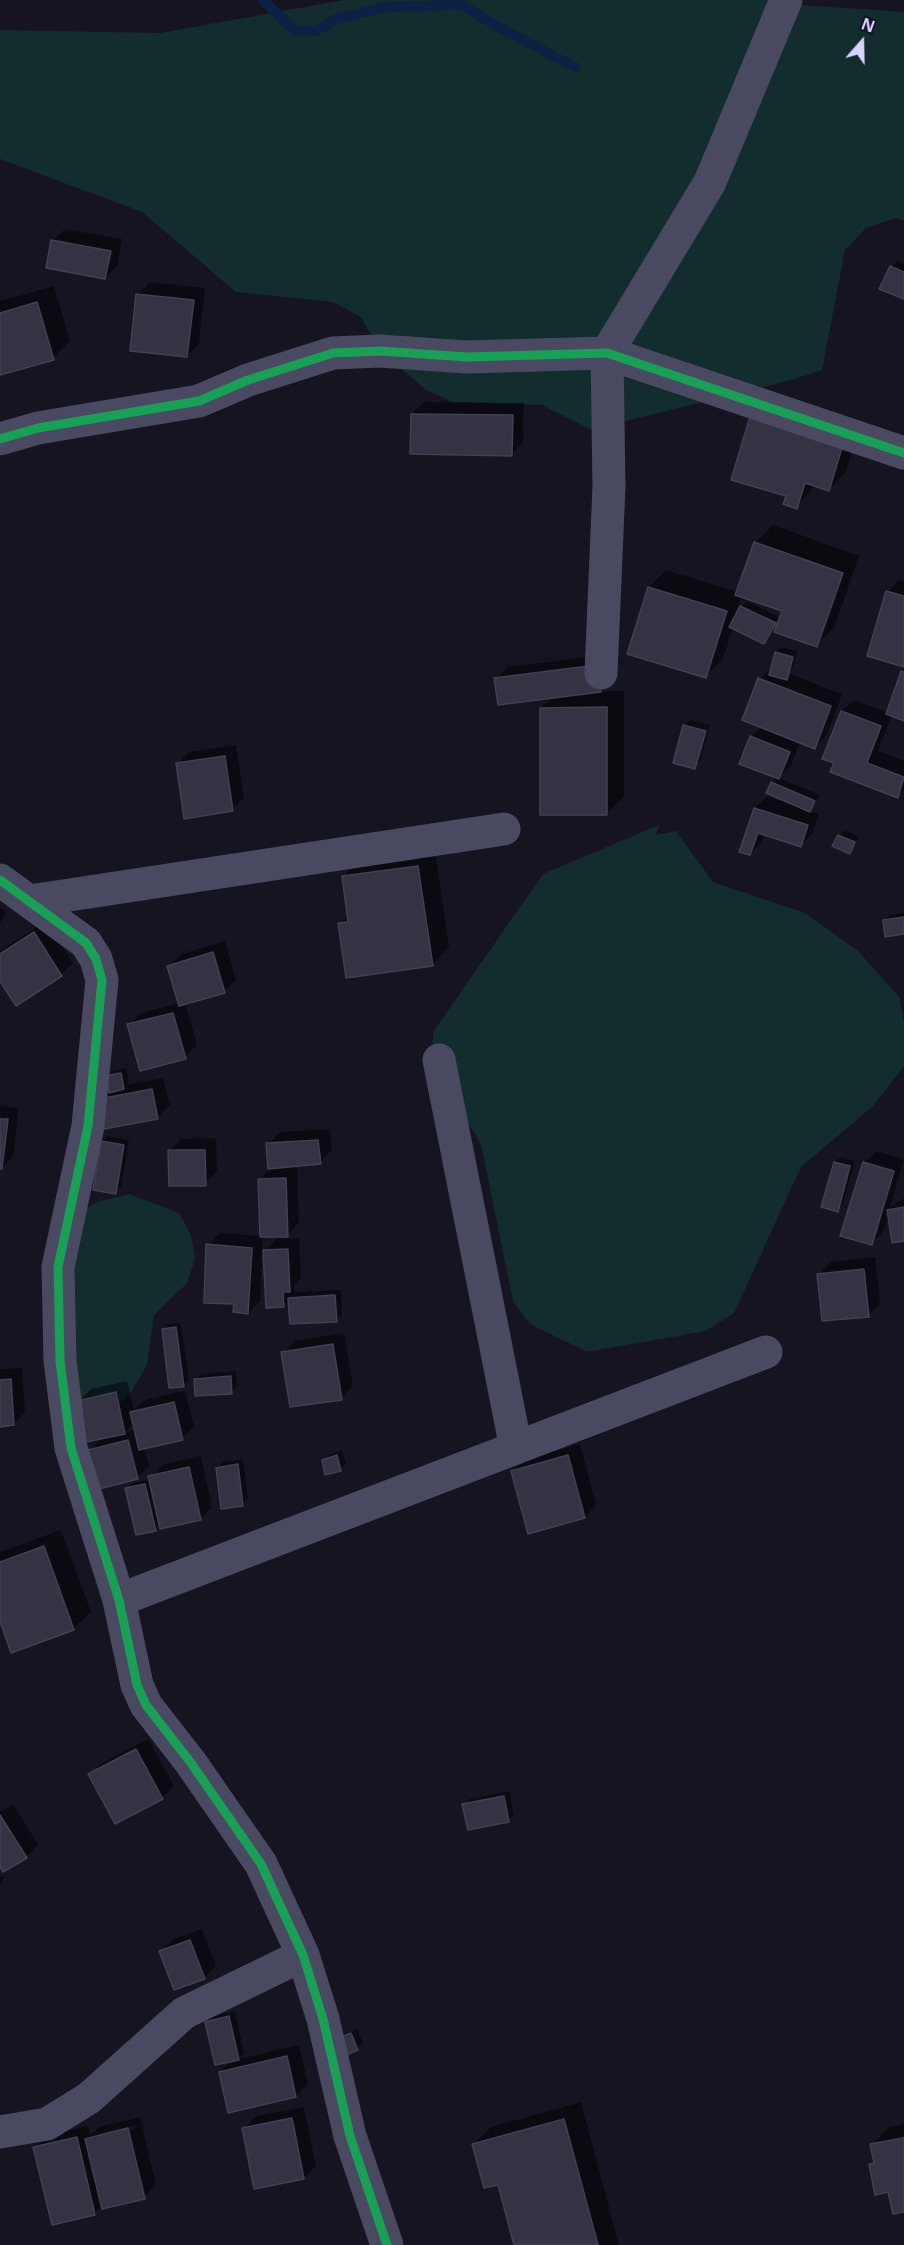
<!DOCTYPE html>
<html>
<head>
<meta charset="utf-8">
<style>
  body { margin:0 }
  #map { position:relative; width:904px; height:2245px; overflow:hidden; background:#161421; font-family:"Open Sans",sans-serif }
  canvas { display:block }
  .north { position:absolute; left:832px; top:12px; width:60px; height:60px; -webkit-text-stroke:4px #130f26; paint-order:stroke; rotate:20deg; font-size:16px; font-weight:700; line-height:24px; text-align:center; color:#d9d4ff }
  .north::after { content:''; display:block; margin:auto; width:21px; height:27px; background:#d9d4ff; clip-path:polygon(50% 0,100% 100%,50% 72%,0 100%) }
</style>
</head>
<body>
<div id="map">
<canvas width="904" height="2245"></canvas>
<div class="north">N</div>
</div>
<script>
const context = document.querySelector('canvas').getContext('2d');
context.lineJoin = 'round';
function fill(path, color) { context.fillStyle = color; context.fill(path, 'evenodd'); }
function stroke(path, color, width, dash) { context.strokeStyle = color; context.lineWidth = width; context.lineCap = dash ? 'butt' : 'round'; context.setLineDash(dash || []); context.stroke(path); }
const green = new Path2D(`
  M344,0H769L774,3L904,12V221L896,218L866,228L845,250L822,370L791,380L606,426L595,432L542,405L452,402L425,389L380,351L361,317L333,302L236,292L142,212L0,159V30L160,33Z
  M659,825L656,835L676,831L713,882L805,913L858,951L900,998L904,1023V1066L873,1106L801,1167L734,1313L706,1331L587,1352L530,1324L513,1301L481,1144L432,1064L433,1032L543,874Z
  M129,1194L179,1213L191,1235L195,1259L187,1283L154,1315L147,1365L129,1396L95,1422L68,1420L75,1217L97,1202Z`);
const shadow = new Path2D(`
  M65,229L122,239L117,266L105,278L53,240Z
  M897,261L904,264V297L891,267Z
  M150,282L205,288L199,344L187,356L138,294Z
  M54,286L70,341L53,358L0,374V301Z
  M424,402L524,403L523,442L511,454L412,414Z
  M860,424L846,472L829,489L815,485L797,507L785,503Z
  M773,525L859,556L834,628L816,645L778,621L764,642L733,627L723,659L706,676L649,587L666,570L738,592L756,542ZM742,596L784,610L781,618L747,601L738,609Z
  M899,580L904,582V665L887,592Z
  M782,647L798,651L790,674L842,694L827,735L815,747L800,741L791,766L779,778L820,795L810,811L819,814L812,834L800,846L764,834L762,842L750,853L741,851L755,808L767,796L788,803V801L772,783L778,777L751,737L762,727L759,679L772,667L776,652Z
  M609,654L612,679L600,691H624V797L607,814L541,708L553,697L496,679L508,667Z
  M904,671V720L892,715L878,751L904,761V790L898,796L824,758L842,711L854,700L888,713Z
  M690,720L710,725L700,761L694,767L674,762L685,725Z
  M236,745L244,798L232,810L177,764L189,752Z
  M845,830L859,837L849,852L839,836Z
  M435,849L449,947L432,965L340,924L349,915L343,877L360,859Z
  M0,908L7,912L0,923Z
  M904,913V932L885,921L890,915Z
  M46,921L73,963L61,975L0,978V951Z
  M225,941L236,980L224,992L185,1003L197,1045L186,1057L129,1025L141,1013L180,1003L169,966L181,954Z
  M126,1068L129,1082L126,1085L163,1078L170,1105L158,1117L105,1127L100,1100L110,1090L107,1077L113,1071Z
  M0,1106L19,1108L13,1156L2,1168Z
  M330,1129L332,1150L320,1162L297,1164L299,1223L287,1235H263L262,1253L276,1239L299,1238L301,1278L294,1285L295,1292L341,1290L342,1315L336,1320L290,1299L283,1306L264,1253H262L260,1301L248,1313L236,1302L208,1245L220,1233L261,1236L260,1179L270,1169L268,1144L280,1132Z
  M108,1136L129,1140L121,1187L115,1192L102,1142Z
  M216,1138L217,1172L205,1184L169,1151L181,1139Z
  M876,1151L904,1159L890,1208L904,1198V1239L889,1214L883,1232L872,1243L864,1163Z
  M841,1157L855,1161L843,1204L838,1210L835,1162Z
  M875,1257L880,1304L868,1316L819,1274L831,1262Z
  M181,1323L189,1380L183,1385L163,1330L169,1324Z
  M344,1333L353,1386L341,1398L283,1353L295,1341Z
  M22,1368L25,1412L14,1424L0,1425V1369Z
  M236,1371L237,1387L231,1392L196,1379L201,1374Z
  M127,1381L134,1410L144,1400L185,1391L194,1427L182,1439L144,1447L149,1466L137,1478L90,1450L103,1437L79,1401L91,1389ZM134,1423L136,1430L124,1433Z
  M580,1444L596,1505L585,1517L512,1472L524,1460Z
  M342,1450L346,1464L340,1469L323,1461L329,1455Z
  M201,1456L212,1507L200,1519L161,1524L155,1529L127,1489L133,1483L150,1479L162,1465Z
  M243,1459L248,1499L242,1504L217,1468L223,1462Z
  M61,1530L91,1612L73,1629L0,1616V1552Z
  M148,1739L174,1786L162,1798L90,1775L102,1763Z
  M509,1791L514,1815L509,1820L464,1805L470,1799Z
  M13,1804L38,1845L26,1857L0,1864V1812Z
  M0,1876L4,1877L0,1887Z
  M202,1929L216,1966L204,1978L161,1951L173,1939Z
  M235,2012L244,2053L239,2059L299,2045L308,2084L296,2096L220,2072L232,2060L207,2022L212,2016Z
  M357,2028L363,2043L357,2048L341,2038Z
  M581,2102L619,2245H516L499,2183L474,2144L491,2127Z
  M304,2107L316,2166L304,2178L244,2128L256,2116Z
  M140,2117L156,2185L144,2197L102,2206L95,2213L53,2223L34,2147L46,2135L88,2126L91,2135L99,2127ZM135,2125L136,2128L99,2137V2134Z
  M904,2124V2136L890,2139V2142L904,2139V2210L870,2165L875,2160L872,2145L889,2127Z`);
const stream = new Path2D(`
  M263,0L295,31H316L336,19L385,7L462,5L500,28L575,67`);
const building = new Path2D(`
  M51,240L111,251L105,279L46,268Z
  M890,266L904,272V299L879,289Z
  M136,294L194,300L187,357L130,351Z
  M37,302L54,360L0,375V313Z
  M751,413L844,441L829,491L805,483L797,509L783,504L786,496L731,480Z
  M411,414L513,415L512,456L410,454Z
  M754,542L843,573L817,647L774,632L782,611L735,595Z
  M648,587L727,611L706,678L627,654Z
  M886,591L904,596V667L867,656Z
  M740,606L776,623L764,644L729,627Z
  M775,652L793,657L787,680L769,675Z
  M597,665L601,692L498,705L494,678Z
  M901,671L904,672V721L886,714Z
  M758,678L831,706L815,749L742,720Z
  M607,707V815H540V708Z
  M841,711L881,726L867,763L904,777L898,798L830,772L834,763L822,759Z
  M683,725L706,731L695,769L673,763Z
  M750,736L790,752L779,779L739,764Z
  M225,756L233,811L184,819L176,763Z
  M771,782L815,801L810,812L766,793Z
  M754,808L808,825L801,847L758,833L750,855L739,852Z
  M838,835L855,842L850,854L832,846Z
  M418,866L433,966L346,978L338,923L348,922L342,876Z
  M904,917V934L885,937L883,920Z
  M34,932L62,976L16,1006L0,981V954Z
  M213,952L225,993L179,1006L167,966Z
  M173,1013L186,1059L140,1071L127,1024Z
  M121,1073L124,1089L109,1093L105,1076Z
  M152,1089L158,1119L104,1129L99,1099Z
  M0,1119H8L2,1169H0Z
  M318,1140L321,1164L268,1169L266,1143Z
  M101,1141L124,1145L116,1194L93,1190Z
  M168,1150H205L206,1186H169Z
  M834,1162L850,1166L838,1212L821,1207Z
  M863,1162L894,1171L872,1245L840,1236Z
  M286,1178L288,1237H260L258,1179Z
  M904,1207V1241L892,1243L887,1210Z
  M206,1244L252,1248L248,1314L233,1312L234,1304L204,1303Z
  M288,1249L290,1292H283L284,1307L266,1308L263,1250Z
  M864,1269L869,1317L822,1321L817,1274Z
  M335,1295L337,1322L290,1324L288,1298Z
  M176,1327L184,1387L169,1388L162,1329Z
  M333,1344L342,1400L290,1407L281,1352Z
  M231,1376L232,1394L195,1396L194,1379Z
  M11,1379L14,1425L0,1427V1380Z
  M116,1392L125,1434L86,1442L78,1401Z
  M174,1402L183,1440L139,1450L130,1412Z
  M128,1440L138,1479L99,1489L88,1450Z
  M337,1455L341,1471L325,1475L322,1460Z
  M568,1455L585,1518L528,1534L511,1471Z
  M238,1464L243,1506L221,1509L216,1468Z
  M189,1467L201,1520L160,1529L148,1476Z
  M145,1484L156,1531L136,1535L125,1488Z
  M44,1546L74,1630L11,1653L0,1621V1562Z
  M136,1749L163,1799L115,1824L88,1774Z
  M504,1796L509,1822L468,1830L462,1804Z
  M0,1815L27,1858L3,1872L0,1867Z
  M190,1940L205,1979L174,1990L159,1951Z
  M229,2016L239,2060L215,2065L205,2022Z
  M351,2033L358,2050L346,2055L339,2038Z
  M287,2056L296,2097L228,2113L219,2072Z
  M292,2118L304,2179L254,2189L242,2128Z
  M564,2119L598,2245H514L498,2185L484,2188L472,2144Z
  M128,2128L145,2199L102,2209L85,2139Z
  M77,2137L95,2215L52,2225L33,2147Z
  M904,2138V2212L893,2214L888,2192L875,2195L869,2164L874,2163L870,2144Z`);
const minor = new Path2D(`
  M0,439L38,428L199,401L248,380L333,353L380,351L467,357L607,353L904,453
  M601,673L609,486L607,353L710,182L786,0
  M0,880L86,943L96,959L102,980L88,1126L58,1267L60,1361L71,1448L119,1600L137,1685L146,1705L191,1763L261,1864L303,1955L323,2019L350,2136L387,2245
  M30,901L504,829
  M439,1060L516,1448
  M119,1600L766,1352
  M0,2132L47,2124L89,2098L184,2013L303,1955`);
const cycleway = new Path2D(`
  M0,439L38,428L199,401L248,380L333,353L380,351L467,357L607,353L904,453
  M0,880L86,943L96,959L102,980L88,1126L58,1267L60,1361L71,1448L119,1600L137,1685L146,1705L191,1763L261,1864L303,1955L323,2019L350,2136L387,2245`);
fill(green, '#132c2d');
fill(shadow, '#0007');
stroke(stream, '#0d2144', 10);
fill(building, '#343243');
stroke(building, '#433f54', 1.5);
stroke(minor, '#4a4962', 33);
stroke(cycleway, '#1a9f57', 9);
</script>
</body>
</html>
